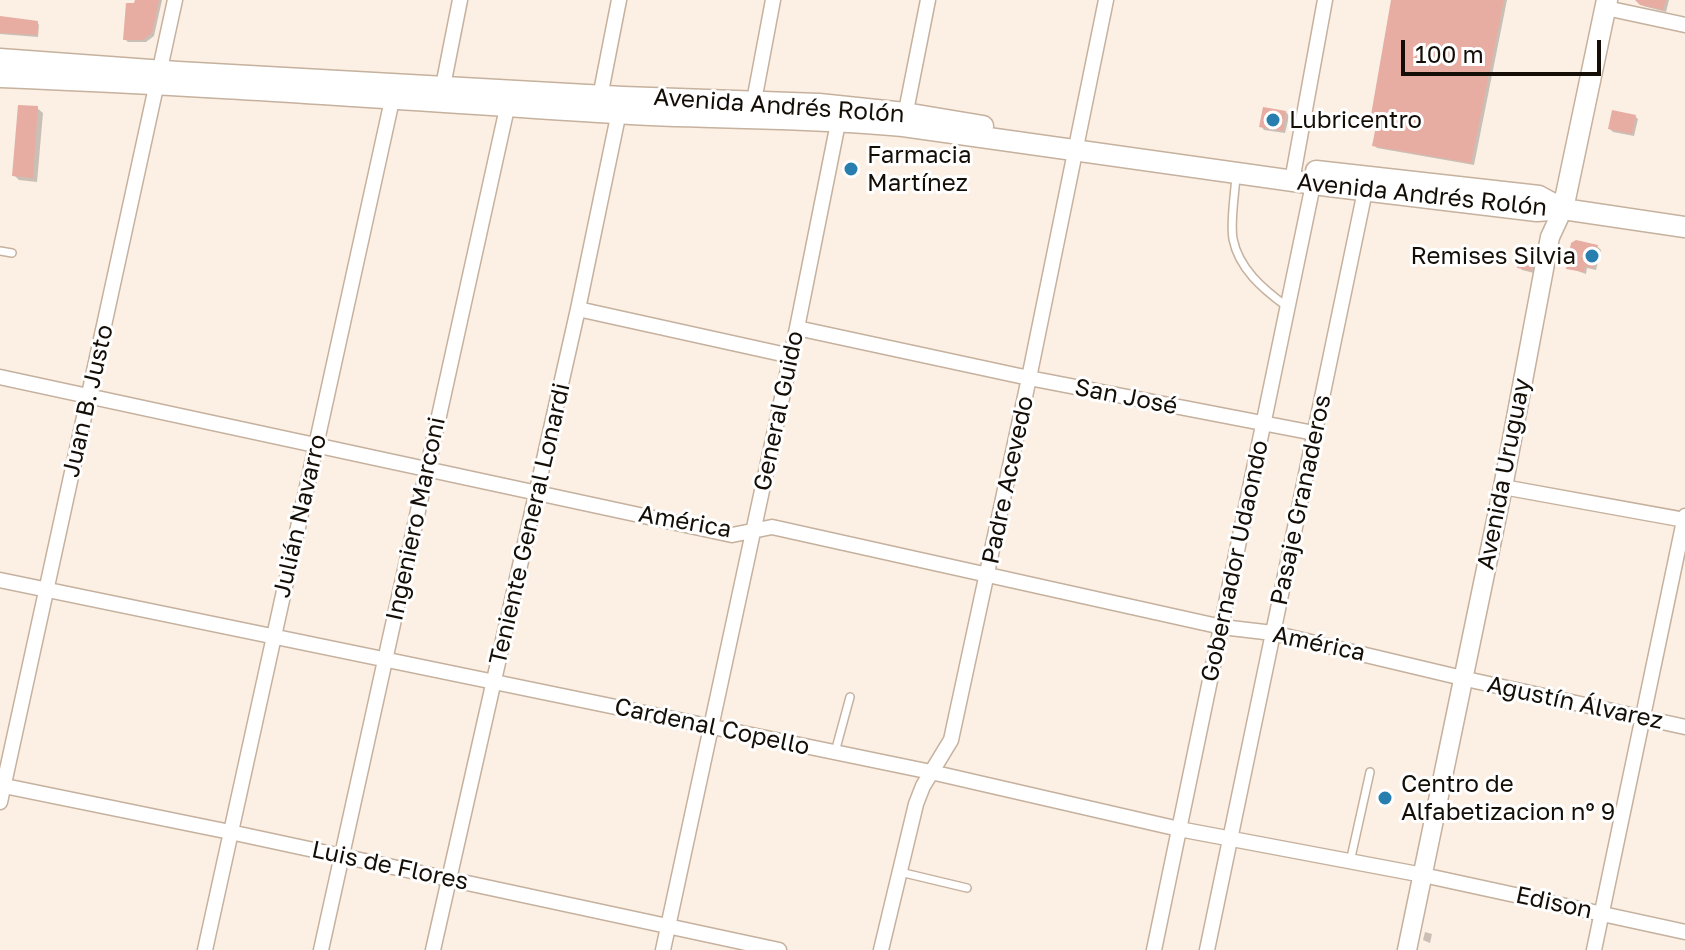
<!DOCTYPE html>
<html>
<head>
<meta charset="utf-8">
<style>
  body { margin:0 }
  #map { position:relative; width:1685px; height:950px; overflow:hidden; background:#fcefe3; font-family:"Golos Text",sans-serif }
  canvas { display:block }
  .scale { position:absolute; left:1401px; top:40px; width:200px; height:36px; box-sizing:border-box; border:4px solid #140e07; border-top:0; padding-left:10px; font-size:24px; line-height:28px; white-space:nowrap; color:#140e07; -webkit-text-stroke:6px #fff; paint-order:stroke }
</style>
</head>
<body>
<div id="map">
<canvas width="1685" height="950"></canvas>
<div class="scale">100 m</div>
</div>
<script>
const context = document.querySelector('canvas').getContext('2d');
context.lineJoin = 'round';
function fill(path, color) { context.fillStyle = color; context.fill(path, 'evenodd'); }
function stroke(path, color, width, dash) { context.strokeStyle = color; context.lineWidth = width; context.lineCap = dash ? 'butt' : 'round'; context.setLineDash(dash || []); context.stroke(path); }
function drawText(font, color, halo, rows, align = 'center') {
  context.font = font + ' "Golos Text",sans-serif'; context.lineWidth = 6; context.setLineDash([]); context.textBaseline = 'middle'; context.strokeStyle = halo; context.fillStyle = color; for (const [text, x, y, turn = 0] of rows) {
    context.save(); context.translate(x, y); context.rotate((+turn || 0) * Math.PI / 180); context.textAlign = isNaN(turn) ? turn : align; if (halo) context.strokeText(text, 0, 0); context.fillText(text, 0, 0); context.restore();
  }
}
const shadow = new Path2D(`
  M137,0H162L154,36L146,42H128L125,39Z
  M1393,0H1507L1474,165L1377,148L1374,145L1379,118L1373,115Z
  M1641,0H1669L1666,12L1643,6Z
  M0,18L37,22L39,25L38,37L0,34Z
  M37,108L43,113L37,182L19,180L14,175Z
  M1286,112L1289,116L1285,133L1264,130L1261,126Z
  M1635,116L1638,119L1634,136L1613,132L1610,129Z
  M1598,247L1601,250L1596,270L1587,268L1586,274L1569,268Z
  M1534,252L1537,255L1534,273L1522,270L1519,267Z
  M1425,932L1432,934L1430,943L1423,940Z`);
const building = new Path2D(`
  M135,0H159L152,33L143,40H123L126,3H134Z
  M1391,0H1504L1471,163L1372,146L1378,116L1371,115Z
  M1635,0H1666L1663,10L1640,5Z
  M0,16L38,21L37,35L0,33Z
  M18,105L38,106L33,178L12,176Z
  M1263,107L1286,111L1283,131L1259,127Z
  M1612,110L1636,115L1632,134L1608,129Z
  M1576,240L1598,245L1593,268L1585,266L1584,272L1566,269L1571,243Z
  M1520,247L1535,250L1531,271L1517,268Z`);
const service = new Path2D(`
  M1236,176C1235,193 1230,222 1233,239C1239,269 1263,289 1286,306
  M0,251L12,253
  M835,752L850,697
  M1350,862L1370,772
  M900,872L967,888`);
const minor = new Path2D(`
  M1606,8L1685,25
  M443,86L460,0
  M754,101L773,0
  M599,102L619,0
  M904,121L928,0
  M1292,181L1325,0
  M578,309L791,356
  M797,328L1029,378L1314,433
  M0,377L732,535L772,527L1222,627L1273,633L1475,681L1685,727
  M1503,487L1685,520
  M0,580L931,772L1179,829L1423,875L1685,932
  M0,785L230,832L779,950
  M0,802L175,0
  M205,950L394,91
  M321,950L509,99
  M433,950L578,309L620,107
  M663,950L797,328L840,113
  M881,950L916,804L923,786L951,740L1029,378L1106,0
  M1154,950L1315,175
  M1207,950L1365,191
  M1594,950L1685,516`);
const tertiary = new Path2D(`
  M1407,950L1503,487L1550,237L1563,209`);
const secondary = new Path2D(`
  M0,59L178,72L623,97L819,104L905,113L983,126
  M0,77C210,85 420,101 631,114C722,119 812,117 903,126L1329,186L1537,211L1563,209L1685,227
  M1316,171L1539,196L1563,209
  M1563,209L1607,0`);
const markers = [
  [1273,120,8,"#287eae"],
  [851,169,8,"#287eae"],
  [1592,256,8,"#287eae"],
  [1385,798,8,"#287eae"]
];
const streetNames = [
  ["Avenida Andrés Rolón",779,106,4],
  ["Avenida Andrés Rolón",1422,195,6],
  ["San José",1126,397,11],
  ["Juan B. Justo",88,401,-77],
  ["General Guido",779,411,-78],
  ["Avenida Uruguay",1504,474,-79],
  ["Padre Acevedo",1008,480,-78],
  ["Pasaje Granaderos",1301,500,-78],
  ["Julián Navarro",300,516,-77],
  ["Ingeniero Marconi",416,519,-78],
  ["América",685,522,10],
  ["Teniente General Lonardi",530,524,-77],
  ["Gobernador Udaondo",1235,561,-78],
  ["América",1319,644,12],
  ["Agustín Álvarez",1575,703,12],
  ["Cardenal Copello",712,727,12],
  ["Luis de Flores",390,866,12],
  ["Edison",1554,903,12]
];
const poiNames = [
  ["Lubricentro",1289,120],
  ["Farmacia",867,155],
  ["Martínez",867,183],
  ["Remises Silvia",1576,256,"right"],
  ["Centro de",1401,784],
  ["Alfabetizacion nº 9",1401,812]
];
fill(shadow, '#0003');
fill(building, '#e7aca2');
stroke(service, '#c5b19e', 10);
stroke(minor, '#c5b19e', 17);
stroke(tertiary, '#c5b19e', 21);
stroke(secondary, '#c5b19e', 23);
stroke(service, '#fff', 7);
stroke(minor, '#fff', 14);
stroke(tertiary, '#fff', 18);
stroke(secondary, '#fff', 20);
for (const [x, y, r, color] of markers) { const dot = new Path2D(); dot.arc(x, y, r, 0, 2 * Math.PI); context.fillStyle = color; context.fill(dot); stroke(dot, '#fff', 3); }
drawText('24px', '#140e07', '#fff', streetNames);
drawText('24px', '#140e07', '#fff', poiNames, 'left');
</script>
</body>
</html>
